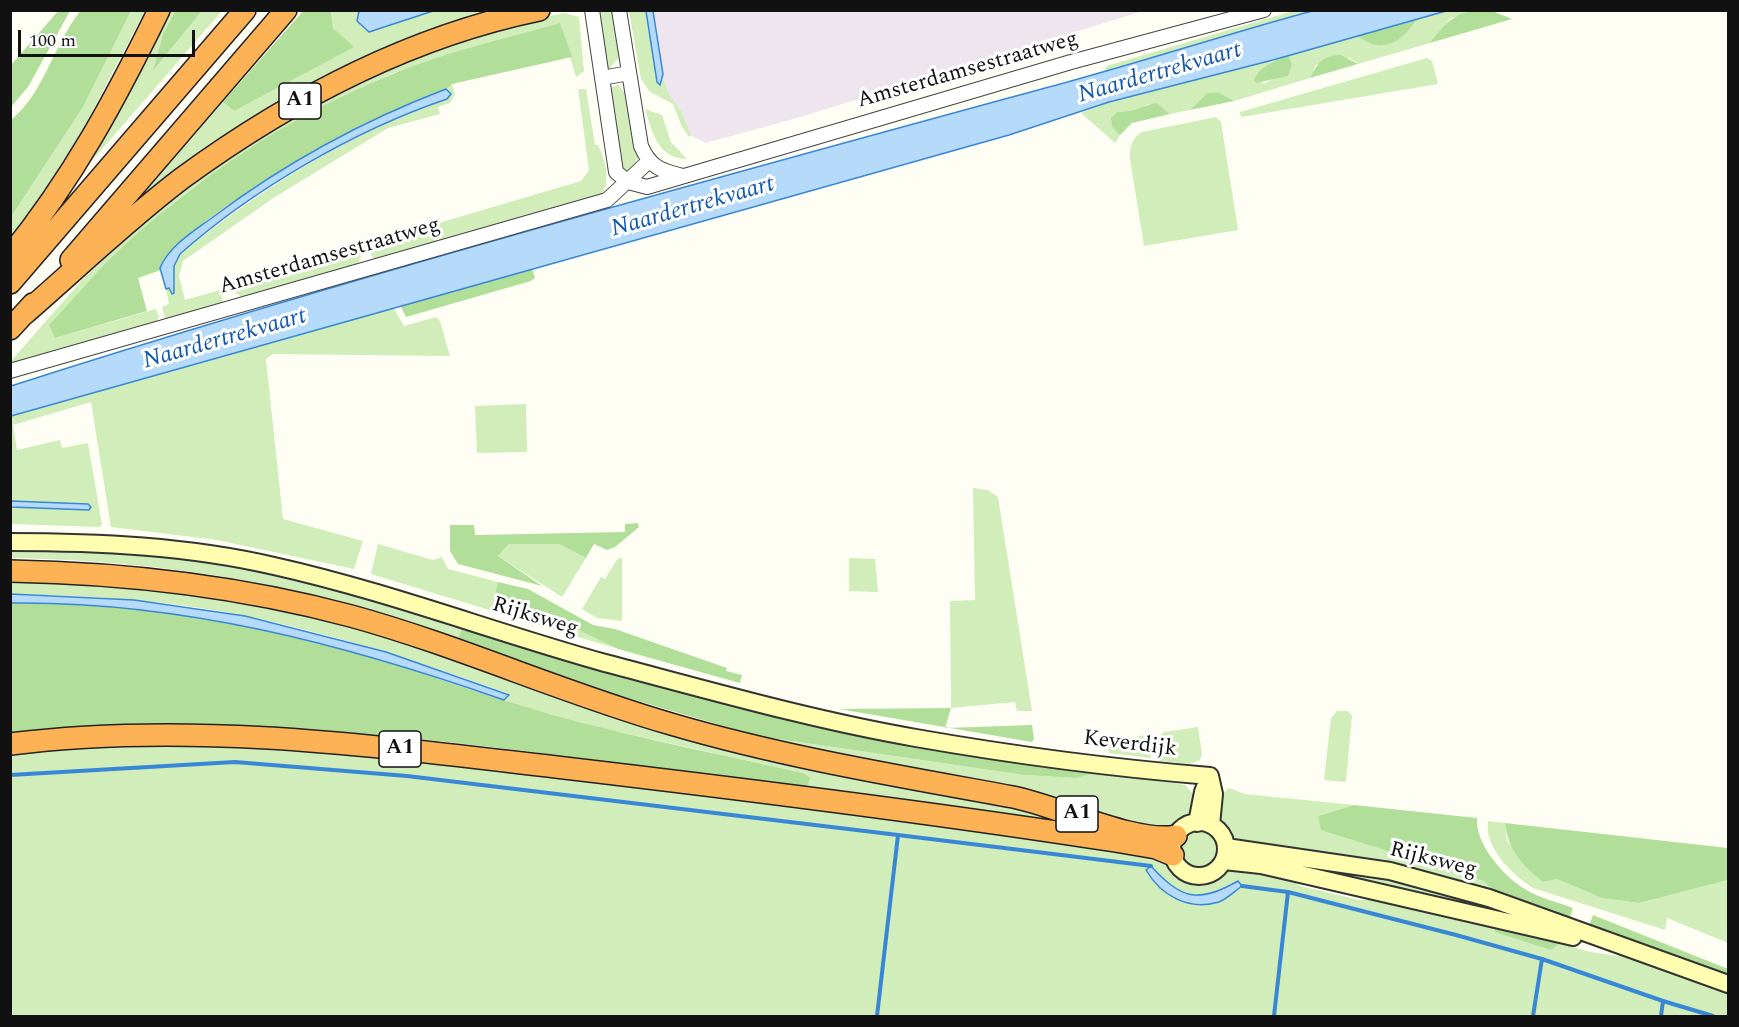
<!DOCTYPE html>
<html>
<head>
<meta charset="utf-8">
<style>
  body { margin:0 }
  #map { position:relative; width:1739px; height:1027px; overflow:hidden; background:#fffef5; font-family:Spectral,serif }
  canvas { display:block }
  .frame { position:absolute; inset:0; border:12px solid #111; pointer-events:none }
  .scale { position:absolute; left:18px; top:30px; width:177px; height:27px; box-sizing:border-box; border:3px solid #111; border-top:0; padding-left:8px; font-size:18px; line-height:21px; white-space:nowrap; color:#111; -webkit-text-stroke:4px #fff; paint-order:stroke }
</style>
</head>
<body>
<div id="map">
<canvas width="1739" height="1027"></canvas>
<div class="frame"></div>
<div class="scale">100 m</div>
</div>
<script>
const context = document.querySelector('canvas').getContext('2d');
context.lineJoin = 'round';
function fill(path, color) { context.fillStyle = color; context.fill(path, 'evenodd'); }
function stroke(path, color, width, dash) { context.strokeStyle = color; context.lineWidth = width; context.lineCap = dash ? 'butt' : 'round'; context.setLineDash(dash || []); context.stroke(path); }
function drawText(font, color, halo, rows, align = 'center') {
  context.font = font + ' Spectral,serif'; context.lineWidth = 6; context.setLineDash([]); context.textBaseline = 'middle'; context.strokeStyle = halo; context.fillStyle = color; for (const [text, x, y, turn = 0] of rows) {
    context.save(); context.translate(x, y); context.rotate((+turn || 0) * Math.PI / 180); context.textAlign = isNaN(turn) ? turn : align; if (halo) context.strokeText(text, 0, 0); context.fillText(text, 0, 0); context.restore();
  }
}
const industrial = new Path2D(`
  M650,11H1143L797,118L706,143L691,136L678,109L662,87Z`);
const green = new Path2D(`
  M131,11H145L64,165L11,242V217L83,107Z
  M162,11H176L163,34L154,70L202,11H222L76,179Z
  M331,11H359L357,17L421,14L433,11H525L427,37L132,207L223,102L234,111L353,47L333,28Z
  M596,11H615L622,54L610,68L605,69Z
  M629,11H646L657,82L660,85L663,79L669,95L681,111L691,135L689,137L682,127L673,104L650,92L641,79Z
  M1293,11H1312L1105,71L1106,66Z
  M1446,11H1479L1451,18L1430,43L1358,64L1350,58L1316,65L1310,78L1234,101L1218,92L1207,93L1190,110L1170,114L1162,107L1148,104L1136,112H1117L1111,119L1112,127L1120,135L1115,143L1081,113L1109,102L1273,60L1256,75L1264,84L1276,77L1288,76L1292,65L1289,56L1358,36C1381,54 1403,42 1417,19Z
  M564,13L579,17L584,71L576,77L560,24L393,73L347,94L297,120L199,183L171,205L116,253L56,318L55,338L156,309L159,317L156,324L11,367V361L82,280L140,225L186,186L285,119L405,59L517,23Z
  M1427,58L1432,61L1438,84L1241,117L1240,112Z
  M452,84L455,94L450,103L438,107L440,114L388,128L275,197L183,261L179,276L185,300L220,290L224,305L169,321L165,318L162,307L169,304L166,289L175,286L174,266L180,254C260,190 349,133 447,99V89Z
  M618,85L629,97L638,159L627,176L622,170L609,97L612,87Z
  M578,89H586L595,145H598C605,159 611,180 602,194L377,261L372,257L369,245L381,240L581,181L589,170Z
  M645,109L662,115L671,142L687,159C658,159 652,132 645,109Z
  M1216,117L1221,122L1238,230L1144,246L1130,159C1130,146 1131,139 1142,132Z
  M359,249L361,257L357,266L246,299L237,294L232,286Z
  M393,307L404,326L436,317L440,321L450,356L273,354L266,359L283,519L363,541L354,569L217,540L111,527L91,402L13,425L17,450L60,440L62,448L88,443L102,525L99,527L11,524V507L89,510L91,507L88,504L11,501L10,471L13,470L10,468L11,416Z
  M526,404L527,452L477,453L475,406Z
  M973,488L988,490L998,497L1032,711H1017L1015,702L951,708L950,601L975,600Z
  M378,544L433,560L442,557L448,569L498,582L494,598L543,613L618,649L371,574Z
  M509,544H559L586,558L562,597L498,556Z
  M10,547C48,548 87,548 125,551C240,561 353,591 463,626L458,638C419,626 380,613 340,602C232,573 122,560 11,558Z
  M618,558H622V621L597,618L582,609L601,577L605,579Z
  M849,558L875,559L878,592L849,591Z
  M10,578L195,591L343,622L513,677L1022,804L1109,831L806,790L803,773L597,727L514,704L504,700L508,698L507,693C421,663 335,634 245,616C168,600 89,596 11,594Z
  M1337,711H1347L1352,715L1346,782L1324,780L1331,718Z
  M1198,727L1202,754L1200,760L1189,764L1158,761L1155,740L1164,732Z
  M1147,735L1151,758L1109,753L1107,741Z
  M758,736L1024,775L1077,778L1100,771L1185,785L1193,794V799L1198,800L1190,817L1169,831Z
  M140,745H231L478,762L1167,857C1189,899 1205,877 1234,866L1288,878L1300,886L1359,900L1386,899L1496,926L1551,950L1561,943L1590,952L1626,957L1728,992V1016H11V753Z
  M1229,788L1245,794L1354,805L1318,816L1484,881L1497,896L1235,843L1219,820L1221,795Z
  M1488,821L1505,823L1507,841L1543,882L1557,879L1602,898L1639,903L1728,880V943L1667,918L1665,930L1533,888C1512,874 1484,848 1488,821Z
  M1181 850a19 19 0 1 1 38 0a19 19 0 1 1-38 0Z
  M1267,857L1395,877L1582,936L1285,868Z`);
const forest = new Path2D(`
  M59,10L70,11L28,87L11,107V65Z
  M81,10L131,11L83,107L11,217V120C45,92 53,45 81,10Z
  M176,10L202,11L153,71L163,34Z
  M1490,10L1512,19L1430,43C1449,18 1458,10 1490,10Z
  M303,11H331L333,28L354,47L234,111L223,102Z
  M1417,19C1403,42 1381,55 1358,36Z
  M560,23L572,57L452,84L447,89C398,102 169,224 161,270L138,278L147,311L55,338L49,325C72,301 93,275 117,252C196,178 290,116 390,75C445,52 504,39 560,23Z
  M1341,55L1358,64L1310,78C1318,62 1323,56 1341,55Z
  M1289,56L1292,65L1288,76L1256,83L1254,80C1259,67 1276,59 1289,56Z
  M1218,92L1234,101L1190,110L1207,93Z
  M1157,103L1170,114L1132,123L1120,135L1112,127L1111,118L1117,112C1140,112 1138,106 1157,103Z
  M532,268L535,278L531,281L406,317L400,305Z
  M638,523L639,527L615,547L607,550L594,544L586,558L559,544H509L498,556L542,586L458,564L450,551V525H474L475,535L625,532V524Z
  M498,582L528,589L593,625L615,629L727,668L726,671L742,675L740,683L618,649L543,613L494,598Z
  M10,603C113,602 217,616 316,641C384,658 449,684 516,704C610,733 707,751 803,773L810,778L806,790C542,753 277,708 11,733Z
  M463,626L548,653L1100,771L1077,778L1024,775L758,736L607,692L458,638Z
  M951,708L945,728L1032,725L1034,739L1032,742L839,709Z
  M1354,805L1477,818C1475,844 1504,877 1525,889C1539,898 1558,902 1573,908L1569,921L1497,896L1484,881L1321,830L1318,816Z
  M1505,823L1728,848V880L1639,903L1602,898L1557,879L1543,882C1522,865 1508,850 1505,823Z
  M1593,915L1728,969V978L1588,928Z
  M1496,926L1561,943L1551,950L1495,932Z`);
const water = new Path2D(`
  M359,11V10L433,11L369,32L357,21Z
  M646,11H653L663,74L660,85L657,82Z
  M1312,11H1446L1273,60L1109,102L1009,135L11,416V386C361,274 716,178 1071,81C1151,59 1231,33 1312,11Z
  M446,89L451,94L447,99C355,130 252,190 180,254L174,266V293L172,294L169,288L166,289L160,268C169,246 194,231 213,217C285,163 362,121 446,89Z
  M11,501L88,504L91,507L89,510L11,507Z
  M11,594L134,600L245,616L386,652L509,695L504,700C344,644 181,601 11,603Z
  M1151,866C1181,899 1198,904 1238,881L1242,886C1235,891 1227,899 1219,902C1189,911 1161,896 1146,870Z`);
const stream = new Path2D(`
  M10,775L235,762L407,776L898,835
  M1242,886L1288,892L1456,935L1542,959L1663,1001
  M877,1016L898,835L1151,866
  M1274,1016L1288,892
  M1533,1016L1542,959
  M1661,1016L1663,1001L1713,1016`);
const tertiary = new Path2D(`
  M592,10L616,172L628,182L647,187L1071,62L1264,10
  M619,10L641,146C650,167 661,171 683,176
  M602,78L629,73
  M10,371L607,200L648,162`);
const secondary = new Path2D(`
  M10,542C98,542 188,546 274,566C386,591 494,632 605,663C708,690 812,720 916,738C1013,755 1112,768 1210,776
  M1210,776L1214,794L1211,825
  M1172 849a27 27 0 1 1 54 0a27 27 0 1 1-54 0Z
  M1197,823L1203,792L1209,777
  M1226,847L1390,871L1489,898L1728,984
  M1224,861L1261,865L1573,937`);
const motorway = new Path2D(`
  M10,256C73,178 115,100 159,10
  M71,260L286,10
  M10,283L245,10
  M23,315C75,270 126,221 181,179C289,100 408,37 539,10
  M10,329L33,304
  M10,571C126,573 239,586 351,616C460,646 563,693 671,724C783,757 898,776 1013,797C1058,806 1136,844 1176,836
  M10,744C193,721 375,746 556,767C743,789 929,812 1115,841L1156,848L1173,855`);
const shields = [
  [300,101,42],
  [400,749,42],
  [1077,814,42]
];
const shieldNames = [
  ["A1",300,101],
  ["A1",400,749],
  ["A1",1077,814]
];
const streetNames = [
  ["Amsterdamsestraatweg",968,71,-16],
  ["Amsterdamsestraatweg",330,257,-16],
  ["Rijksweg",535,618,17],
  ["Keverdijk",1130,745,7],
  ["Rijksweg",1433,861,14]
];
const waterNames = [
  ["Naardertrekvaart",1160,74,-16],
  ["Naardertrekvaart",693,208,-16],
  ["Naardertrekvaart",225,340,-16]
];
fill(industrial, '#efe5ef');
fill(green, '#d0edba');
fill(forest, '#b1df99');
fill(water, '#b6dafa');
stroke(water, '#3887d6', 1.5);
stroke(stream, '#3887d6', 4);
stroke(tertiary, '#444', 16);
stroke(secondary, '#333', 20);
stroke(motorway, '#222', 24);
stroke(tertiary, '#fff', 14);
stroke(secondary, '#fffeb0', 16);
stroke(motorway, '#fdb355', 21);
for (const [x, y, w] of shields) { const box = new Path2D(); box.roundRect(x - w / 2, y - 18, w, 36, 4.5); context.fillStyle = '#fff'; context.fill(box); stroke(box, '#111', 1.5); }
drawText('bold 21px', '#111', null, shieldNames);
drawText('22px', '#111', '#fff', streetNames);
drawText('italic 24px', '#1058ad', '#fff', waterNames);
</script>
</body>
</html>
